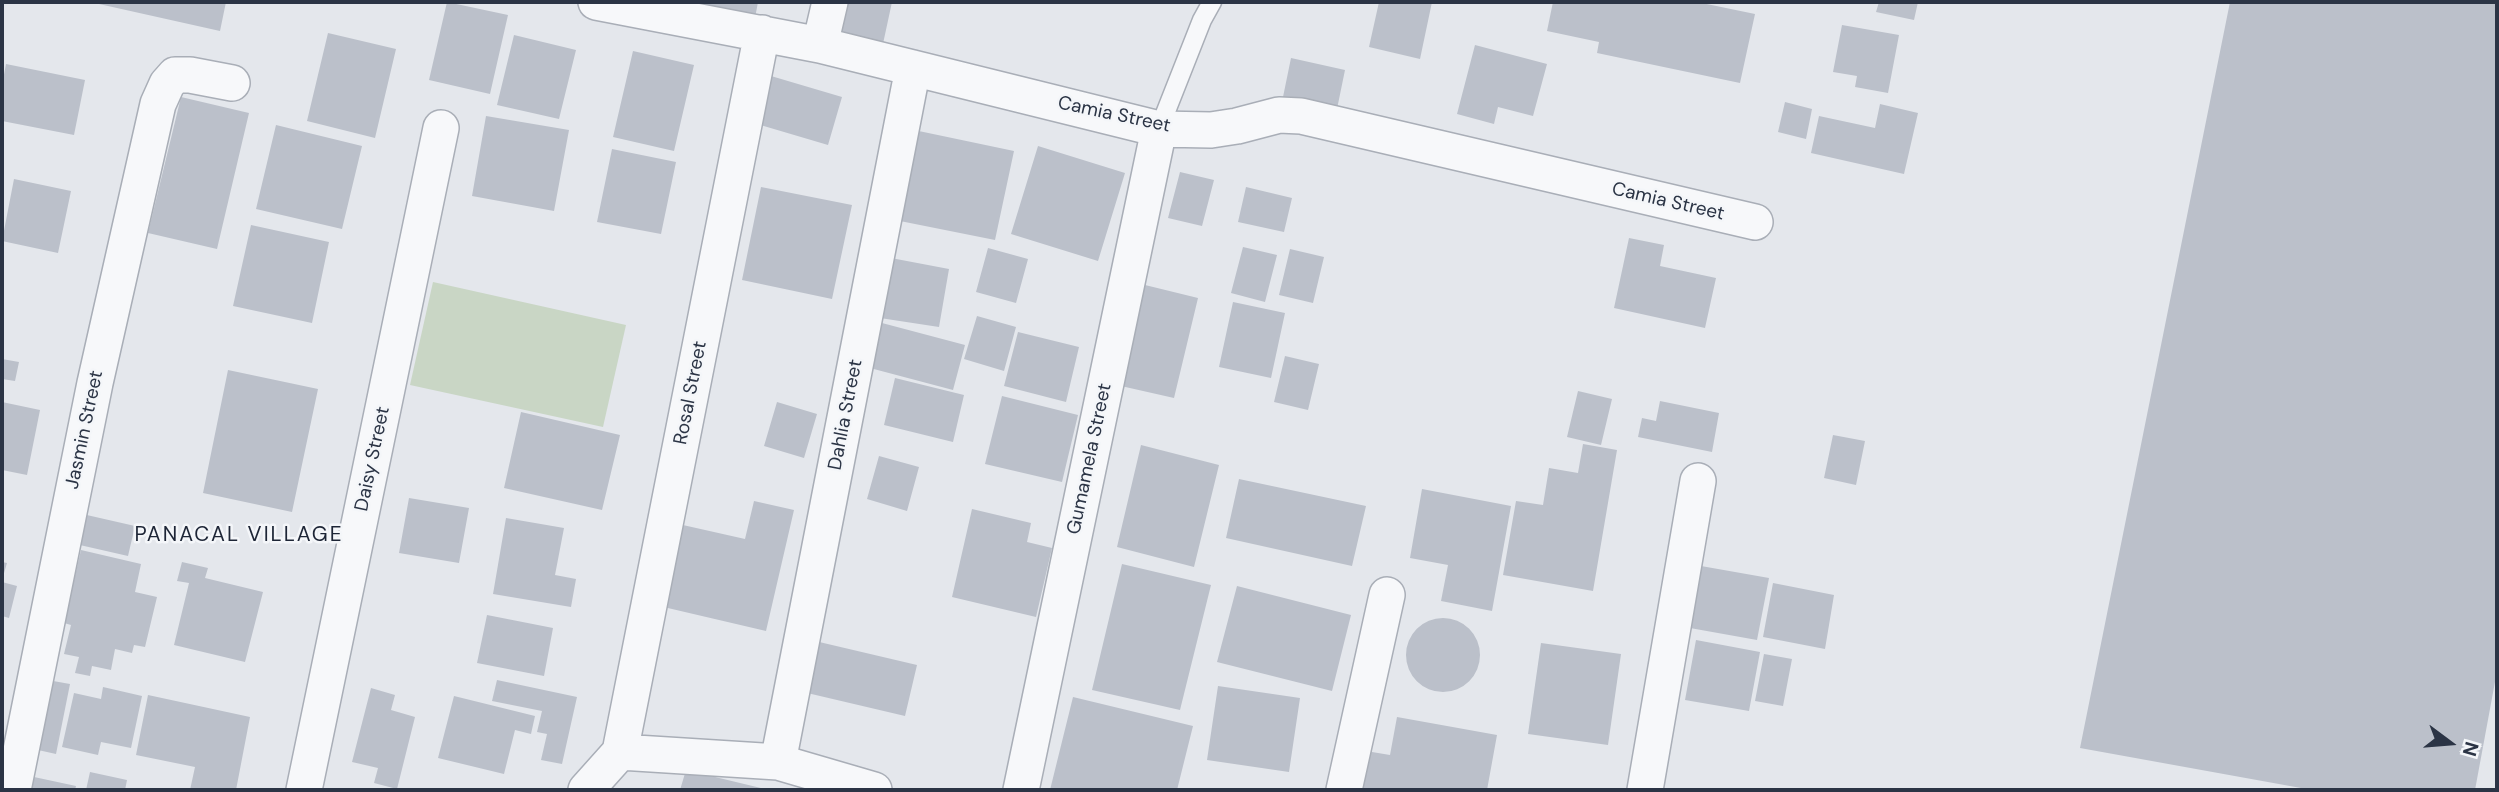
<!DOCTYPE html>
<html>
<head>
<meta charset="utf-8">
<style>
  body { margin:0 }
  #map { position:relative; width:2499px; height:792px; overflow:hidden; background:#e4e7ec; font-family:"DM Sans",sans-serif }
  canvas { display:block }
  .frame { position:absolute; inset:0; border:4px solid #2b3445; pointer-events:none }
  .north { position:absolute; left:2415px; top:708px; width:70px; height:70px; -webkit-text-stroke:5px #f4f6f9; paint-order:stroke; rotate:106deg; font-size:19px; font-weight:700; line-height:28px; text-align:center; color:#2b3445 }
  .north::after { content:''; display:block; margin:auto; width:24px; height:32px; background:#2b3445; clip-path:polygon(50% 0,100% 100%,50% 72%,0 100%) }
</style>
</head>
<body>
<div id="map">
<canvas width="2499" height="792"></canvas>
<div class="frame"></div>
<div class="north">N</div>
</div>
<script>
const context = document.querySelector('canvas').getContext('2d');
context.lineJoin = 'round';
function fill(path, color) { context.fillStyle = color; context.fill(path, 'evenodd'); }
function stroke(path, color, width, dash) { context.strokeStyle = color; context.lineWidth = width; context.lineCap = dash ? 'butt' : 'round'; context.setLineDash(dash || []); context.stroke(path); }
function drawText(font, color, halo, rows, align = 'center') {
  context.font = font + ' "DM Sans",sans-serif'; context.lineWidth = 5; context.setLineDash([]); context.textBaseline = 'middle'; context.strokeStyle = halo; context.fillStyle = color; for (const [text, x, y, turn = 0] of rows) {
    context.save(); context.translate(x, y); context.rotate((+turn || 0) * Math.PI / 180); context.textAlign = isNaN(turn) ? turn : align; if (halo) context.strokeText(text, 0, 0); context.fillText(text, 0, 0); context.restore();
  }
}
const green = new Path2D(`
  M433,282L626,325L603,427L410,385Z`);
const building = new Path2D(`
  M100,2H226L220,31L99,4Z
  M447,2L508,15L490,94L429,80Z
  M676,2H758L755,18Z
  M839,2H892L881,53L830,43Z
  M1379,2H1432L1420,59L1369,47Z
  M1553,2H1697L1755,14L1740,83L1597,53L1599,42L1547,31Z
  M1879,2H1918L1914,20L1876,12Z
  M2230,2H2497V671L2475,790H2312L2080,748Z
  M1842,25L1899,35L1888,93L1855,87L1857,76L1833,72Z
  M328,33L396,49L375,138L307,121Z
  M514,35L576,50L559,119L497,105Z
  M1475,45L1547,64L1533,116L1498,107L1494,124L1457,114Z
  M633,51L694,65L674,151L613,137Z
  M1291,58L1345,70L1337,109L1283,97Z
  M6,64L85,80L74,135L2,121V85Z
  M771,76L842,97L828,145L757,124Z
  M181,97L249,113L217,249L148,233Z
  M1785,102L1812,109L1806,139L1778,132Z
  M1880,104L1918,113L1904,174L1811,153L1819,116L1875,128Z
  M486,116L569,130L554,211L472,196Z
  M276,125L362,146L342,229L256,209Z
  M914,130L1014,151L995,240L895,220Z
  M1038,146L1125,173L1098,261L1011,234Z
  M612,149L676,162L661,234L597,222Z
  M1180,172L1214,180L1202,226L1168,218Z
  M14,179L71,191L58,253L2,241Z
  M761,187L852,205L832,299L742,280Z
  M1246,187L1292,198L1284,232L1238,222Z
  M251,225L329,242L312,323L233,306Z
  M1629,238L1664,245L1660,266L1716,278L1705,328L1614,308Z
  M1243,247L1277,255L1265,302L1231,293Z
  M988,248L1028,259L1016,303L976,292Z
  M1290,249L1324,257L1313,303L1279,295Z
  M891,258L949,269L939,327L880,318Z
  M1145,285L1198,298L1174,398L1121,386Z
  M1233,302L1285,313L1271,378L1219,367Z
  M977,316L1016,327L1004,371L964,359Z
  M882,323L965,345L953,390L870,368Z
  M1018,332L1079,347L1066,402L1004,386Z
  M1285,356L1319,364L1308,410L1274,402Z
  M2,359L19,362L15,381L2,379Z
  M228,370L318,389L292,512L203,493Z
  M895,378L964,395L953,442L884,425Z
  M1578,391L1612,399L1601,445L1567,437Z
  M1002,396L1078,415L1062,482L985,464Z
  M1660,401L1719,413L1712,452L1638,437L1642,418L1656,421Z
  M2,402L40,410L27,475L2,470Z
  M777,402L817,414L804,458L764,446Z
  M521,412L620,435L602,510L504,488Z
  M1833,435L1865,441L1856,485L1824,478Z
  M1583,444L1617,450L1593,591L1503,575L1516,501L1543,505L1549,468L1578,473Z
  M1141,445L1219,465L1194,567L1117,547Z
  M879,456L919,467L907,511L867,499Z
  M1239,479L1366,506L1352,566L1226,538Z
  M1422,489L1511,506L1492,611L1441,601L1448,565L1410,558Z
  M409,498L469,508L459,563L399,553Z
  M754,501L794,510L766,631L655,605L674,523L745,539Z
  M972,509L1031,523L1027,542L1052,548L1036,617L952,597Z
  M78,513L135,526L128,556L71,543Z
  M506,518L564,528L555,575L576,579L571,607L493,594Z
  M81,550L141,564L135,592L157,597L145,647L134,645L132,653L115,649L111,670L92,666L90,676L75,673L79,657L64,654L71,625L64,623Z
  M2,562L7,563L2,580Z
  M182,562L208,568L205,578L263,592L245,662L174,645L189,583L177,581Z
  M1122,564L1211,585L1180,710L1092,690Z
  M1701,566L1769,578L1757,640L1690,628Z
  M2,582L17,586L9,618L2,616Z
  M1773,583L1834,595L1825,649L1763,637Z
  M1237,586L1351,615L1332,691L1217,662Z
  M487,615L553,628L544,676L477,663Z
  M1406 655a37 37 0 1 1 74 0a37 37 0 1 1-74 0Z
  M1696,640L1760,652L1749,711L1685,700Z
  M815,641L917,665L905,716L803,692Z
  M1541,643L1621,654L1608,745L1528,734Z
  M1764,654L1792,659L1783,706L1755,701Z
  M42,679L70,684L56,754L29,748Z
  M497,680L577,697L562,764L541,760L547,734L537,732L542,711L492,701Z
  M1218,686L1300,698L1289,772L1207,760Z
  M103,687L142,696L131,748L101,742L98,755L62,747L74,693L101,699Z
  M371,688L395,695L391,710L415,717L397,789L374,783L378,768L352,762Z
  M148,695L250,717L236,790H190L195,767L136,755Z
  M454,696L535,716L531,734L515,730L504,774L438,758Z
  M1073,697L1193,726L1177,790H1050Z
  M1397,717L1497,735L1487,790H1359L1366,751L1390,755Z
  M686,770L765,789V790H680Z
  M90,772L127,780L125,790H86Z
  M20,774L76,786L75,790H17Z`);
const lane = new Path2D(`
  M1159,129L1202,20L1212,2`);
const street = new Path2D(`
  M596,2L820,45L1159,129L1211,130L1237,126L1279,115L1301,116L1755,222
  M820,45L830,2
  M620,752L762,33
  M778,762L913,68
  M13,790L95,383L158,104L167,84L175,75H190L232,83
  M304,790L441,128
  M586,790L620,752L778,762L874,790
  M1021,790L1159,129
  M1344,790L1387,595
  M1645,790L1698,481`);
const streetNames = [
  ["Camia Street",1114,115,12],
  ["Camia Street",1668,202,13],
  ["Rosal Street",691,393,-79],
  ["Dahlia Street",846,415,-79],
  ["Jasmin Street",85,430,-78],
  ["Daisy Street",373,459,-78],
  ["Gumamela Street",1090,459,-78]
];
const neighbourhoodNames = [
  ["PANACAL VILLAGE",239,535]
];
fill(green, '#c9d6c5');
fill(building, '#bbc0ca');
stroke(lane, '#a9aeb7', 21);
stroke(street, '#a9aeb7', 38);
stroke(lane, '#f7f8fa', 18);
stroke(street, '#f7f8fa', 35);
drawText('19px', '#2b3445', '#f4f6f9', streetNames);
context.letterSpacing = '2px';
drawText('21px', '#1d2536', '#f4f6f9', neighbourhoodNames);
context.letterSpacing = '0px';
</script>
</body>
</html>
